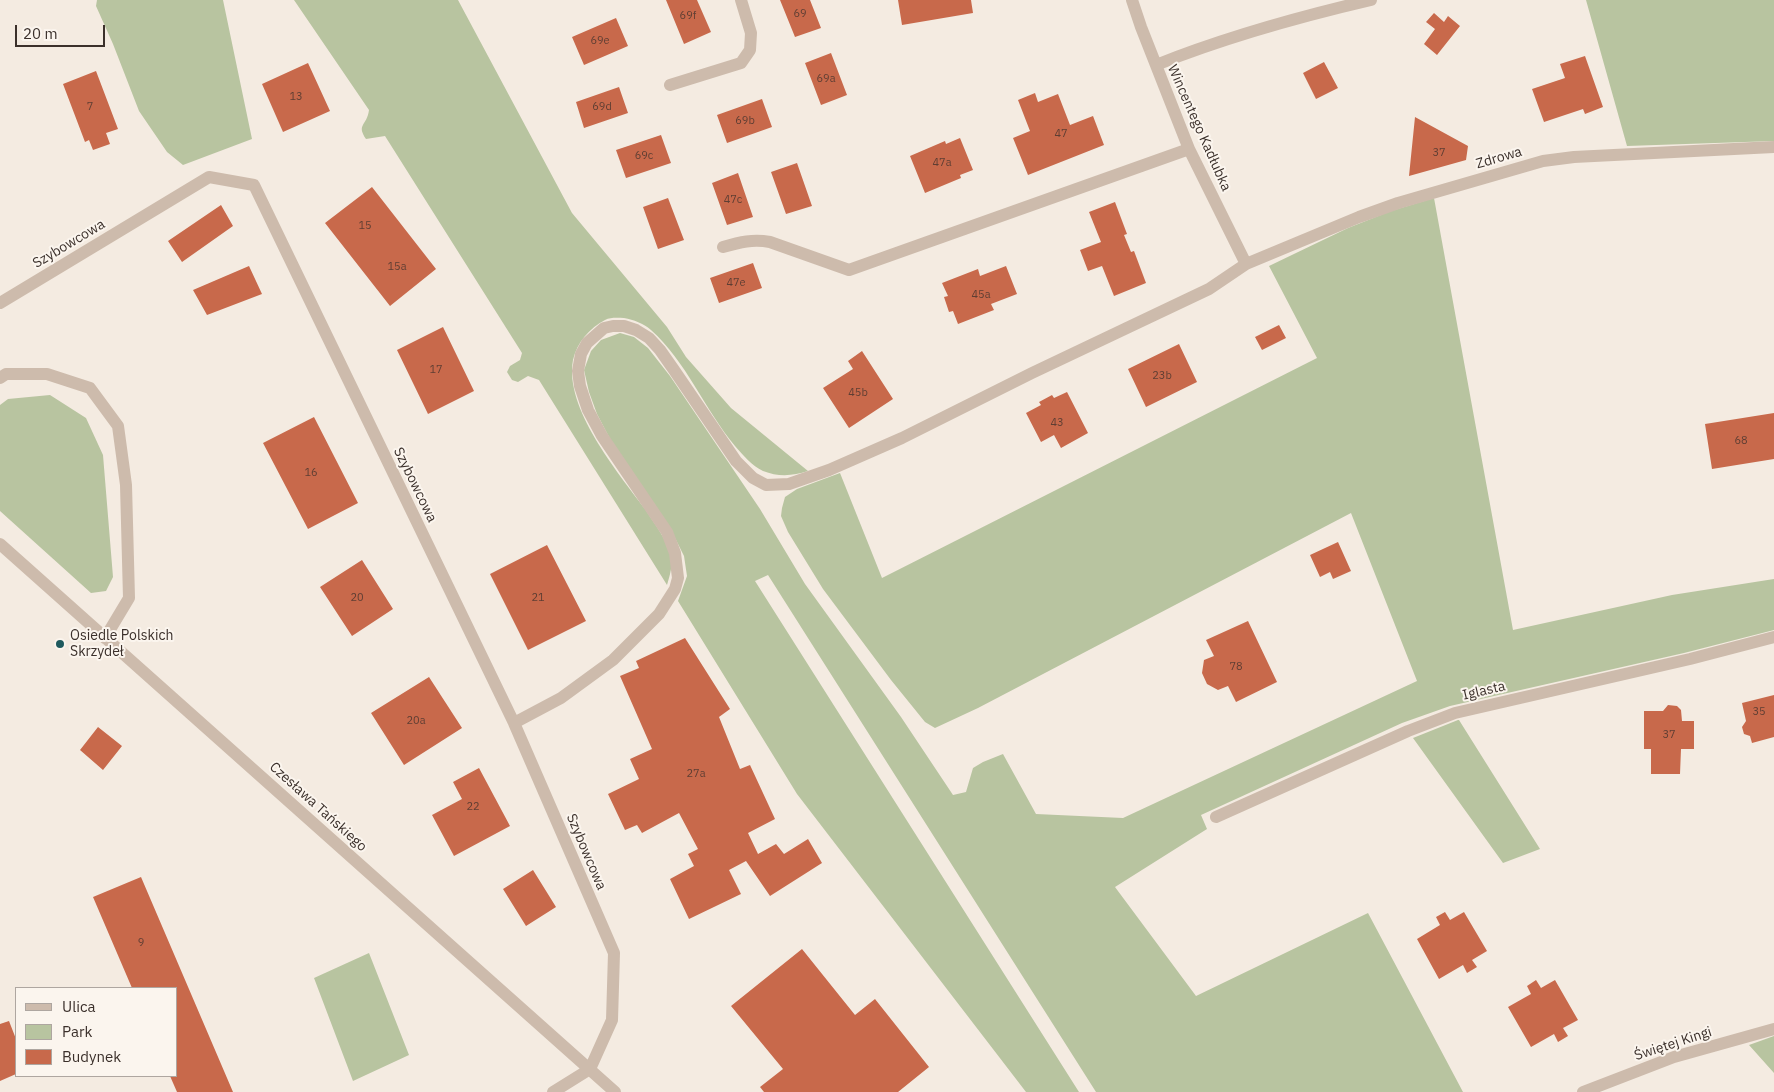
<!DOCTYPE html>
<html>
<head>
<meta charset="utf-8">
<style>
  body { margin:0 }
  #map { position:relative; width:1774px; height:1092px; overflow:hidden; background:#f4ebe1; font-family:"IBM Plex Sans",sans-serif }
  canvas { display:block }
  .legend { position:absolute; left:15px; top:987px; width:162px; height:90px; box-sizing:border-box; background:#fbf5ee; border:1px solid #aea6a0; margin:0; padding:6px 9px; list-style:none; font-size:15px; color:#3b302b }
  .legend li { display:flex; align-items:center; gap:10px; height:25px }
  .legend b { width:25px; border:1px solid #aea6a0 }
  .scale { position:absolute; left:15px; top:25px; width:90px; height:22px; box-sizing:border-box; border:2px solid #3b302b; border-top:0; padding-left:6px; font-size:15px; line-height:18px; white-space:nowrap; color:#3b302b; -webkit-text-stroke:4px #fbf5ee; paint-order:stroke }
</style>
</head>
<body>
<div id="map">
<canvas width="1774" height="1092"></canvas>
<ul class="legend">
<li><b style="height:6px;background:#cdbbac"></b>Ulica</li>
<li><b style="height:14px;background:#b8c4a0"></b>Park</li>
<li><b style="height:14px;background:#c8694b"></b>Budynek</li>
</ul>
<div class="scale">20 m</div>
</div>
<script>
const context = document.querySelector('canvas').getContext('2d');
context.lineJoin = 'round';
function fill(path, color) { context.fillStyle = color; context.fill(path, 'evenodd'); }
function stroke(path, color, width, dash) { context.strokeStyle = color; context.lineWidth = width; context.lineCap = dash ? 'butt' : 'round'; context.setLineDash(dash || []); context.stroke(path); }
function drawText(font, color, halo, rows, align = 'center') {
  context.font = font + ' "IBM Plex Sans",sans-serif'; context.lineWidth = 4; context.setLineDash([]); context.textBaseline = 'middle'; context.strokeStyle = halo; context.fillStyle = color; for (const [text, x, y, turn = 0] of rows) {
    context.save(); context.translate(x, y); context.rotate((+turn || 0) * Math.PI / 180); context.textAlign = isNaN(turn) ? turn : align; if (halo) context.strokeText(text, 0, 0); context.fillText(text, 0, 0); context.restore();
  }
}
const green = new Path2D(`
  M97,0H223L252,139L183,165L167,152L139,111L113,44L96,6Z
  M294,0H458L572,213L667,327L686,357L731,408L808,471C793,476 778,477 763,471C752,466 743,455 735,446C705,410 686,361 651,330C643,323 634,320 624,318C618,318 611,317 605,320C590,328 577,342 573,360C564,408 617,471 645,509C654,523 666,538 671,555C673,565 670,575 667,585L539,380L528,376L518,382L512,380L507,372L510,366L520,360L522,353L385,136L366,139C356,124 367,126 369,110Z
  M1586,0H1774V141L1627,146Z
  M1434,198L1513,630L1672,595L1774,579V630L1684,653L1450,706L1402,723L1201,815L1207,829L1115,887L1196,996L1368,913L1463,1092H1096L768,575L755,581L1079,1092H1026L797,794L678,601L687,576L684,556L672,532L609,437L597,414L589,392L584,370L591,351L601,340L620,333L634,337L648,348L670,376L760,509L805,584L901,717L953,795L966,792L973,768L983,762L1003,754L1036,814L1123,818L1417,681L1351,513L978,708L935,728L925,722L891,680L823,589L788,532L781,516L782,508L785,497L797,489L840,473L882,578L1317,358L1269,266L1348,228L1391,211Z
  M50,395L86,418L103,455L113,577L106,591L91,593L0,511V405L8,399Z
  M1458,720H1459L1540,849L1503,863L1413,738Z
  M369,953L409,1055L353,1081L314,978Z
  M1774,1036V1073L1749,1045Z`);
const building = new Path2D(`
  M666,0H697L711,32L684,44Z
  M780,0H810L821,28L795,37Z
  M898,0H971L973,13L902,25Z
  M1434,13L1444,22L1448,16L1460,26L1437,55L1424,44L1435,29L1426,22Z
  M616,18L628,46L584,65L572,37Z
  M831,53L847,95L821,105L805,63Z
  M1585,56L1603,107L1585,114L1583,109L1544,122L1532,89L1565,78L1560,64Z
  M1324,62L1338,88L1316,99L1303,73Z
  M308,63L330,111L283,132L262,84Z
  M96,71L118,129L106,133L110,144L93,150L89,140L85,142L63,84Z
  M619,87L628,113L584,128L576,102Z
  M1035,93L1038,102L1058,94L1070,125L1093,116L1104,145L1028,175L1013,138L1030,131L1018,100Z
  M762,99L772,127L727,143L717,115Z
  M1415,117L1468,146L1466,160L1409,176Z
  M661,135L671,163L626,178L616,150Z
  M960,138L973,170L960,175L961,178L925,193L910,156L945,141L946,144Z
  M797,163L812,206L786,214L771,172Z
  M738,173L753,217L727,225L712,183Z
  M372,187L436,269L390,306L325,223Z
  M668,198L684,240L658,249L643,207Z
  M1115,202L1127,234L1124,235L1131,252L1134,251L1146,283L1114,296L1102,266L1088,271L1080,250L1101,242L1089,212Z
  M221,205L233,226L182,262L168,241Z
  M753,263L762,288L719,303L710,278Z
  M249,266L262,294L207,315L193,290Z
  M1006,266L1017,294L991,304L994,310L958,324L953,311L949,312L944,297L948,296L942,283L978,269L980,276Z
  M1279,325L1286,338L1262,350L1255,337Z
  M443,327L474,391L428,414L397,350Z
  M1179,344L1197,382L1146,407L1128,369Z
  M862,351L893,399L849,428L823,388L853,369L848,361Z
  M1067,392L1088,433L1061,448L1054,435L1041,442L1026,413L1041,405L1039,402L1052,395L1054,398Z
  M1774,413V459L1712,469L1705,424Z
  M314,417L358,503L308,529L263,443Z
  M1338,542L1351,571L1333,579L1330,572L1320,577L1310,555Z
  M547,545L586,621L528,650L490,574Z
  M362,560L393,609L352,636L320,587Z
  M1248,621L1277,682L1236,702L1228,686L1218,690L1207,684L1202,673L1204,660L1214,656L1206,640Z
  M685,638L730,709L719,717L740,769L750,765L775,819L748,833L758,854L776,844L784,854L808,839L822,863L770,896L746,861L729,870L741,894L689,919L670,879L694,866L688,854L698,849L679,813L642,833L637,825L625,830L608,794L639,779L630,759L652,749L620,676L639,668L636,661Z
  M429,677L462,728L404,765L371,713Z
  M1774,695V737L1752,743L1750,736L1744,734L1742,727L1746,721L1742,703Z
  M1668,705L1677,706L1681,710L1682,721H1694V749H1681L1680,774H1651V749H1644V711H1663Z
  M98,727L122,746L103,770L80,750Z
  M479,768L510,826L454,856L432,815L462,799L453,782Z
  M533,870L556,907L526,926L503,889Z
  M141,877L233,1092H177L170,1076H176V988H132L93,897Z
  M1445,912L1450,920L1464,912L1487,951L1472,960L1477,967L1467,973L1463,965L1439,979L1417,939L1440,925L1436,917Z
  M802,949L855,1015L875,999L929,1067L898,1092H764L760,1087L783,1069L731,1006Z
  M1536,980L1541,988L1555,980L1578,1020L1563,1028L1568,1036L1558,1042L1554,1034L1531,1047L1508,1007L1531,994L1527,986Z
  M9,1021L16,1039V1074L0,1081V1024Z`);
const minor = new Path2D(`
  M1132,0L1141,27L1189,149L1246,264
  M1156,65C1226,37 1298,17 1371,0
  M670,85L741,63L750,50L751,33L741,0
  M723,247C740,242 753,239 770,242L849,270L1189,149
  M0,303L209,177L254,185L514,723L614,953L612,1020L590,1069L553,1092
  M0,378L6,374H47L90,388L118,426L126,485L129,598L105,638
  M0,544L615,1092
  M514,723L561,698L613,660L659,614L675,589L678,578L675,553L667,532L602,436L588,410L580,386L578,371L581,354L587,343L604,328L613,326H624L636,330L649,338L660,350L674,370L736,461L753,478L766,485L789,484L829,470L902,438L1032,373L1209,289L1246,264L1359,217L1398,203L1543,161L1574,157L1774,147
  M1216,817L1408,731L1455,713L1690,659L1774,637
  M1583,1092L1674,1057L1774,1029`);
const markers = [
  [60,644,5,"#1f5a5e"]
];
const numberNames = [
  ["69",800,14],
  ["69f",688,16],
  ["69e",600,41],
  ["69a",826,79],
  ["13",296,97],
  ["7",90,107],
  ["69d",602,107],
  ["69b",745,121],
  ["47",1061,134],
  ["37",1439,153],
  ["69c",644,156],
  ["47a",942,163],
  ["47c",733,200],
  ["15",365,226],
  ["15a",397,267],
  ["47e",736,283],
  ["45a",981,295],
  ["17",436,370],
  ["23b",1162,376],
  ["45b",858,393],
  ["43",1057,423],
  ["68",1741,441],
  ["16",311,473],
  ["20",357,598],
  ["21",538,598],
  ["78",1236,667],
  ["35",1759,712],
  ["20a",416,721],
  ["37",1669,735],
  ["27a",696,774],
  ["22",473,807],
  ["9",141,943]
];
const streetNames = [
  ["Wincentego Kadłubka",1199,128,66],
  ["Zdrowa",1499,158,-16],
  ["Szybowcowa",69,244,-31],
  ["Szybowcowa",415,485,64],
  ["Iglasta",1484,691,-13],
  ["Czesława Tańskiego",318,807,42],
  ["Szybowcowa",586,852,67],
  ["Świętej Kingi",1673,1044,-18]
];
const poiNames = [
  ["Osiedle Polskich",70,636],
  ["Skrzydeł",70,652]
];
fill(green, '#b8c4a0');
fill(building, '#c8694b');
stroke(minor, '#cdbbac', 12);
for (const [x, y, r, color] of markers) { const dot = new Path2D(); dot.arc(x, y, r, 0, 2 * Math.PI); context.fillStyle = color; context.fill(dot); stroke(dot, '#fbf5ee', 2); }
drawText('11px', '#5e3e33', null, numberNames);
drawText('14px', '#3b302b', '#fbf5ee', streetNames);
drawText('14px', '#3b302b', '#fbf5ee', poiNames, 'left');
</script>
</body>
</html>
